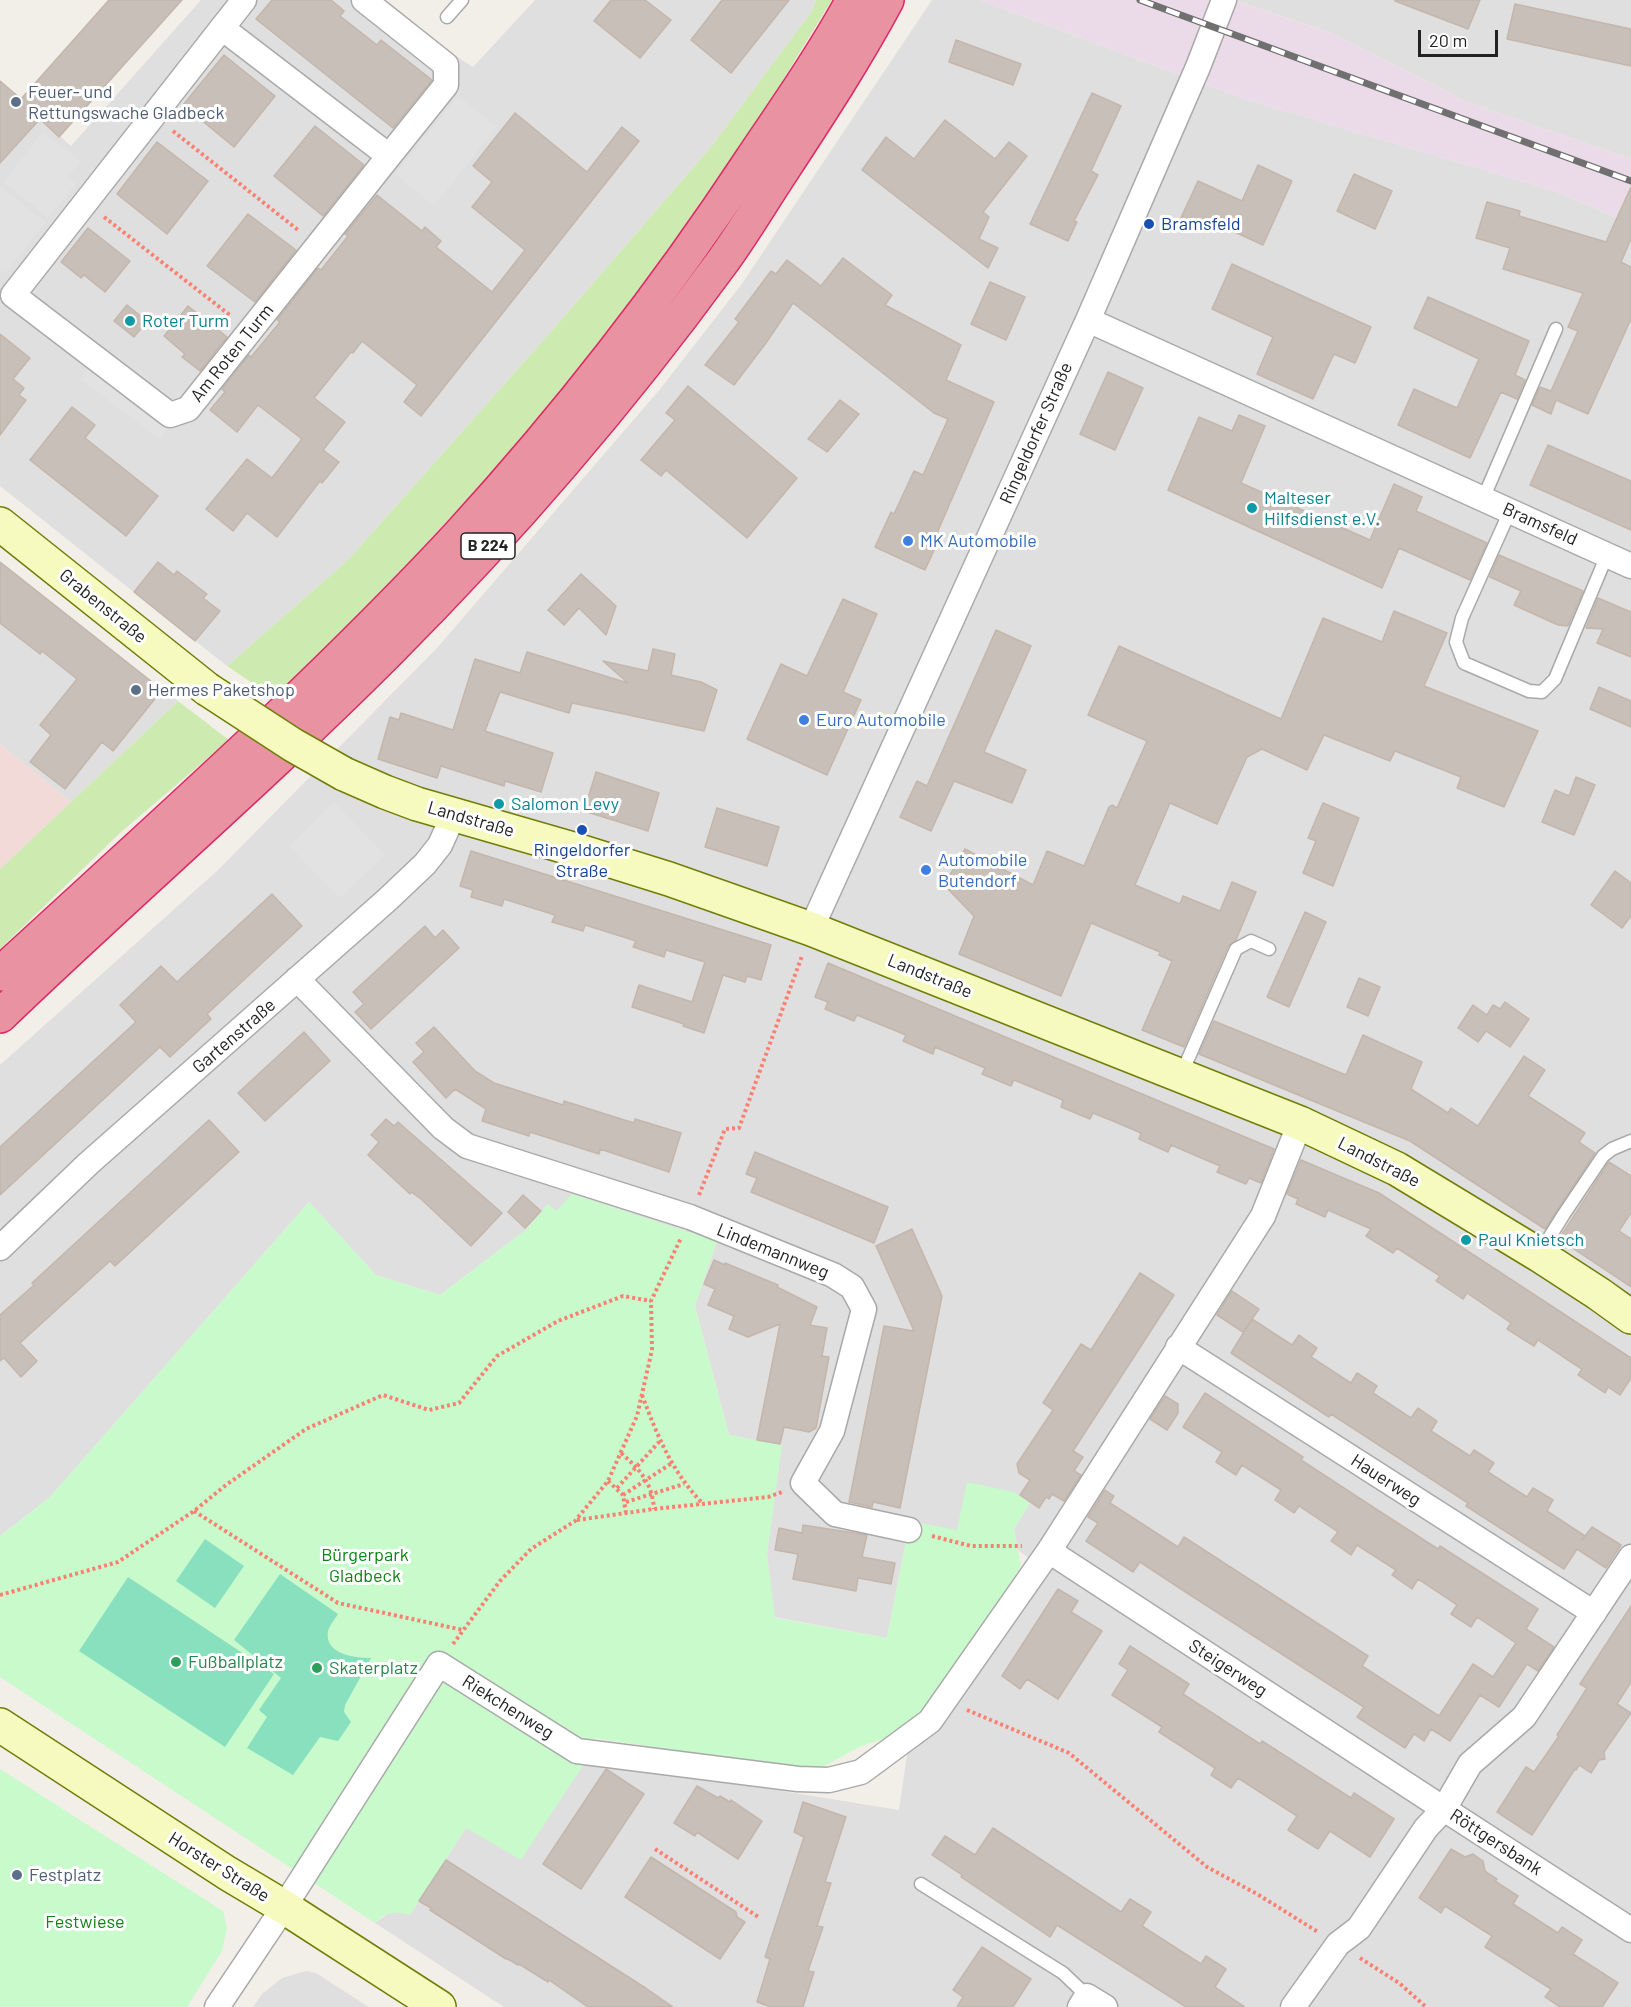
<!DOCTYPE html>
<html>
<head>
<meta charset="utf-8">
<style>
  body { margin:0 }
  #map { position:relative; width:1631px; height:2007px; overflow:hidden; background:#f2efe9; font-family:Barlow,sans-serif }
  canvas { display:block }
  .scale { position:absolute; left:1418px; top:30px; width:80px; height:27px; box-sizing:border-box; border:3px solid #222; border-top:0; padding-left:8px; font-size:18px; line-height:21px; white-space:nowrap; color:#222; -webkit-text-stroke:4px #fff; paint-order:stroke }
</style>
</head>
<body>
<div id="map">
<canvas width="1631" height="2007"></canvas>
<div class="scale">20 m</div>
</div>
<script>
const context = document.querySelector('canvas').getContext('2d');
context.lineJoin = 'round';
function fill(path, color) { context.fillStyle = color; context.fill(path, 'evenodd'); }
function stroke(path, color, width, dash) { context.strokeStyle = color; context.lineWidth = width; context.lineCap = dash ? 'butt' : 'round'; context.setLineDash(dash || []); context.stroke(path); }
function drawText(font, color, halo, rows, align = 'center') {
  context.font = font + ' Barlow,sans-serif'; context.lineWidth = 6; context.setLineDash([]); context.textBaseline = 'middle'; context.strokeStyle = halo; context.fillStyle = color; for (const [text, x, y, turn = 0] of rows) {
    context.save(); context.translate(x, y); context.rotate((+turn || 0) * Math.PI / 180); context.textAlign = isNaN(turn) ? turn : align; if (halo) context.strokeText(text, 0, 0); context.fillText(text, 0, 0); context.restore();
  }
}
const residential = new Path2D(`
  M201,0H379L406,24L473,67L535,0H816L812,11L711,147L555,327L348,560L227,666L0,486V163L40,119L71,146Z
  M932,0H980L1242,98L1555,191L1631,224V2007H504L375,1923L389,1913L398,1912L410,1915L466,1828L586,1761L633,1767L899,1810L908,1748L1044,1571L1018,1550L1014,1529L1030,1503L957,1531L910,1521L887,1638L774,1617L767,1554L781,1446L729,1435L695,1306L717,1241L556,1212L548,1204L527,1229L440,1295L376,1275L309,1202L50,1497L0,1536V1065L218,870L437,648L661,388L741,285Z
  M1233,0H1631V159L1467,102L1331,33Z
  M0,561L178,701L71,802L0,744Z
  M306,1971L316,1973L369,2007H253L262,1994L282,1978Z`);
const commercial = new Path2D(`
  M0,744L71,802L0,869Z`);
const industrial = new Path2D(`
  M980,0H1233L1331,33L1467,102L1631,159V224L1555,191L1242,98Z`);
const grass = new Path2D(`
  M816,0H832L760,117L687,224L590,355L498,466L425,545L323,651L274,698L227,666L348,560L555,327L711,147L812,11Z
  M178,701L229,740L121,832L0,949V869Z`);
const park = new Path2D(`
  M572,1194L717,1241L695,1306L729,1435L782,1445L767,1554L775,1618L887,1638L910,1521L957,1530L967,1482L1014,1492L1030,1503L1014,1529L1021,1566L939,1695L919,1723L880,1740L859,1747L821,1768L804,1770L594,1738L586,1761L521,1860L466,1828L410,1915C395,1911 386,1912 375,1923L0,1677V1536L50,1497L309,1202L376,1275L440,1295L527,1229L548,1204L556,1211Z
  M0,1769L223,1911L227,1928L222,1951L187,2007H0Z`);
const pitch = new Path2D(`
  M205,1539L244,1566L215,1608L176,1581Z
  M280,1574L338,1614C335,1619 329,1626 328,1631C324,1655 356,1658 371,1658L345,1705L344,1712L351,1722L338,1741L320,1737L293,1775L247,1748L267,1717L259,1710L281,1678L234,1640Z
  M128,1577L274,1674L225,1747L79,1651Z`);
const parking = new Path2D(`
  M458,96L497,127L434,206L395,174Z
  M43,132L81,161L68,177L76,184L48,218L3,182Z
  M0,186L46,222L5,274L0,270Z
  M95,359L174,420L160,439L80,379Z
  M334,802L385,855L340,898L289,846Z`);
const building = new Path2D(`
  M109,0H182L59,137L40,119L0,163V81L21,99Z
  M272,0H331L344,11L340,16L377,45L381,40L432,80L393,128L256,19Z
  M611,0H645L671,20L640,58L594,21Z
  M722,0H789L731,73L691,40Z
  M1395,0H1480L1468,29L1395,1Z
  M1515,4L1631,29V66L1507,39Z
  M956,40L1021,64L1013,85L949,62Z
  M224,55L275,96L234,147L183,105Z
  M1092,93L1121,106L1091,171L1098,175L1074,221L1077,222L1068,241L1030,224Z
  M515,113L587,172L622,127L639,141L421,416L404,402L417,385L362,341L353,353L351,352L314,398L345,422L323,450L339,462L322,483L320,481L277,537L247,513L233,531L206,509L247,459L272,478L302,439L258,405L237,432L210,410L225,392L222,389L249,355L251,357L280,322L277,320L318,268L321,270L348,236L345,234L377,195L422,231L425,227L441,241L436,247L492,292L525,250L472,207L492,182L473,166Z
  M945,120L995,159L1009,142L1027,156L983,212L989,217L979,239L998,248L988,268L862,170L886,137L914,159Z
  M315,126L364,165L323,216L274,176Z
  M157,142L208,181L167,234L117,194Z
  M1258,165L1292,181L1263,245L1204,218L1198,230L1179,222L1198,181L1242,201Z
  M1354,174L1392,191L1375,229L1337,211Z
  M1631,187V239L1621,262L1631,267V319L1588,414L1556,400L1551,414L1532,405L1540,387L1551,391L1578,331L1568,327L1583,293L1503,269L1510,248L1476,238L1487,202L1520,211L1519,216L1606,242Z
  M248,214L296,250L255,302L207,266Z
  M88,228L130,261L105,292L84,275L81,278L61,262Z
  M843,258L892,295L885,305L961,345L946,380L994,402L937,533L941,535L925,570L875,547L891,512L894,514L914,471L923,475L948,419L934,413L793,303L766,343L734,385L705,365L739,322L735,319L771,271L776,274L787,260L821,286Z
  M1232,264L1371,327L1355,363L1334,354L1313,399L1257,374L1273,337L1212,309Z
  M990,282L1025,297L1006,340L971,324Z
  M1428,297L1529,341L1515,375L1525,380L1517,399L1501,392L1470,458L1398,425L1414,389L1457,408L1479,359L1414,328Z
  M127,305L147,321L134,337L114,321Z
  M188,306L227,337L200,371L182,357L185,354L164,336Z
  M0,334L30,358L13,379L24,388L19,395L26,400L0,435Z
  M1108,372L1143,388L1115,450L1080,434Z
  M688,386L797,478L747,538L666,470L661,476L641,460L675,420L666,413Z
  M840,400L859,414L827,452L808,439Z
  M72,407L95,425L85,438L158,496L126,536L30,460Z
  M1239,415L1265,426L1241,483L1370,540L1394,484L1422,497L1416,511L1487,543L1470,580L1399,548L1382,588L1168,490L1199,417L1232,431Z
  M1548,445L1631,481V530L1530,485Z
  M1499,555L1583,591L1568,626L1558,625L1514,605L1521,591L1490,577Z
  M0,562L162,690L113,751L102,742L65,789L30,762L51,735L40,725L77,679L42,651L40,654L0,623Z
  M158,562L174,575L177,571L207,594L203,598L220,611L195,641L134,592Z
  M581,574L616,606L606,635L579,608L564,625L548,610Z
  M1598,598L1631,612V657L1597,643L1603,629L1586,628Z
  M843,599L877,614L843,692L861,700L827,775L747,739L781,664L807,676Z
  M1394,611L1447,633L1424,686L1538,731L1504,807L1457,788L1461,777L1395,751L1390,761L1324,735L1307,770L1262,749L1247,757L1217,824L1170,803L1135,885L1180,904L1183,896L1220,911L1232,882L1256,892L1236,940L1228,946L1184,1047L1142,1030L1172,961L1159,955L1160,952L1091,923L1061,996L959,954L974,916L944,885L965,849L1033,885L1047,851L1084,866L1109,807L1112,805L1117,808L1147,741L1088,715L1119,646L1281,719L1323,618L1382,642Z
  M996,630L1031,646L984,752L1026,770L1012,803L954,781L931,831L900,817L917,781L927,786Z
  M653,649L675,654L671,675L701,682L717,690L704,731L572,703L569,713L500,692L485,731L553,753L541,792L505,781L504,786L441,766L437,778L378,759L390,717L399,720L401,713L453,730L475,659L520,673L527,652L628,683L603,661L648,671Z
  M1599,687L1631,701V727L1590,709Z
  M596,772L659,793L648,831L584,811Z
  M1576,777L1595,785L1574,835L1542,822L1555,790L1569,796Z
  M1323,803L1359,818L1333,886L1303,873L1316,841L1308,838Z
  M717,808L779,827L767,866L705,847Z
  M471,851L771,945L761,980L747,976L745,982L723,975L704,1033L683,1026L684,1024L632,1007L639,985L692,1002L705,962L666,950L664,957L633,947L636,941L585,925L583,931L552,922L555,915L504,899L502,906L471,897L473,890L460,886Z
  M1615,871L1631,883V916L1622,928L1591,905Z
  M272,894L302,926L207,1014L211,1019L170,1057L160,1047L0,1195V1147L136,1022L120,1005L161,966L177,982Z
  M1305,912L1326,922L1289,1007L1267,997Z
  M425,926L435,938L443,930L459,948L371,1029L355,1012L364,1004L353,992Z
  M828,963L1274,1149L1261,1183L1249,1178L1246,1184L1217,1172L1220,1166L1171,1145L1168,1152L1139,1139L1141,1133L1113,1121L1093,1113L1090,1119L1061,1107L1063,1100L1014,1080L1011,1086L982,1074L985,1068L935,1047L933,1054L903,1041L906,1035L857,1015L854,1021L825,1009L828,1002L815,997Z
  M1359,978L1380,987L1368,1016L1347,1007Z
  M1505,1002L1529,1019L1510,1047L1486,1031L1478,1042L1458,1028L1473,1005L1487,1015L1493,1005L1500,1009Z
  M1214,1021L1346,1075L1363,1035L1422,1062L1411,1089L1448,1113L1451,1108L1478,1126L1524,1056L1545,1070L1528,1096L1585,1133L1579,1142L1595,1153L1545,1229L1410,1141L1199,1054Z
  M434,1027L475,1071L494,1083L563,1105L564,1101L634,1123L635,1119L681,1133L669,1172L600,1149L599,1154L530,1132L529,1136L482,1121L486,1109L455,1089L446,1098L413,1062L424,1052L416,1043Z
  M304,1032L330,1061L265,1121L238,1093Z
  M386,1119L394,1126L398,1122L502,1213L471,1246L421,1199L411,1192L410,1194L368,1155L379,1142L371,1135Z
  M209,1120L239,1152L115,1266L110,1261L20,1343L37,1361L21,1377L4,1358L0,1361V1315L34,1285L32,1283L58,1259Z
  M755,1152L888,1207L874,1243L751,1192L757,1178L746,1174Z
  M1301,1160L1379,1193L1631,1358V1378L1620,1395L1608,1387L1605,1393L1578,1375L1582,1369L1571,1362L1538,1340L1534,1346L1507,1329L1511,1323L1467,1293L1463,1299L1436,1281L1440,1276L1397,1248L1393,1253L1366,1236L1371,1229L1328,1210L1325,1217L1296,1204L1298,1199L1287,1194Z
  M1609,1162L1631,1176V1213L1619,1231L1631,1239V1287L1559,1239Z
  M523,1195L541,1211L525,1228L508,1212Z
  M912,1229L942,1296L900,1508L873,1502L872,1507L849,1502L884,1326L914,1331L876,1246Z
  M714,1260L725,1265V1263L778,1285L777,1287L817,1307L810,1325L827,1328L822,1356L829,1357L816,1428L809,1432L784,1427L780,1444L757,1440L780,1324L748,1337L729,1329L734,1316L708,1305L715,1289L704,1284Z
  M1140,1273L1174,1295L1073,1451L1083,1457L1074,1471L1081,1475L1064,1501L1052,1494L1049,1499L1046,1497L1039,1508L1020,1495L1030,1480L1019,1473L1017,1464L1053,1410L1043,1403L1081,1344L1091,1350Z
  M1232,1291L1259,1309L1243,1332L1217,1315Z
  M1252,1319L1292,1345L1299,1335L1317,1348L1311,1357L1351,1383L1357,1373L1377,1386L1373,1393L1411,1418L1418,1408L1437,1421L1431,1431L1470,1456L1474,1450L1494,1463L1488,1472L1527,1497L1533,1488L1553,1500L1547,1511L1585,1536L1582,1540L1592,1527L1621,1545L1606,1568L1577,1549L1564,1569L1466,1506L1468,1503L1331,1414L1329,1417L1231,1353Z
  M1205,1393L1303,1457L1301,1460L1376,1509L1438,1549L1440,1546L1538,1609L1526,1629L1554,1647L1538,1671L1527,1664L1499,1707L1480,1695L1450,1741L1431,1729L1424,1741L1414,1734L1405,1748L1357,1717L1364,1707L1184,1591L1140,1562L1133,1572L1086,1541L1098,1523L1088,1517L1105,1490L1114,1496L1110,1503L1178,1547L1184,1537L1368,1656L1362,1666L1439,1716L1473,1664L1493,1677L1516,1643L1477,1617L1471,1627L1451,1614L1457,1605L1418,1579L1412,1589L1392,1575L1396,1570L1357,1545L1351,1555L1331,1541L1338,1532L1299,1506L1294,1513L1275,1500L1281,1490L1242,1465L1236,1475L1216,1462L1222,1452L1183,1427Z
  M1165,1396L1178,1404V1413L1167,1430L1150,1419Z
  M803,1525L867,1535L862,1557L895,1563L891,1584L858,1578L856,1591L793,1579L798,1554L775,1550L779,1528L802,1533Z
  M1058,1589L1078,1601L1071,1612L1102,1631L1058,1699L1027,1679L1020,1689L1002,1676Z
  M1631,1606V1682L1617,1704L1631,1713L1604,1752L1605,1759L1599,1760L1591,1773L1579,1765L1576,1770L1575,1769L1532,1835L1497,1812L1526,1767L1534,1772L1559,1736L1557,1735L1587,1688L1580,1684Z
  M1130,1646L1189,1684L1183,1694L1260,1744L1262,1741L1351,1798L1354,1793L1394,1819L1370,1857L1330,1831L1318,1849L1288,1830L1297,1816L1238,1778L1231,1788L1211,1775L1215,1768L1159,1732L1162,1727L1112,1695L1128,1670L1119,1664Z
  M606,1769L644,1794L581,1889L543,1864Z
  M697,1786L718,1798L720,1796L730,1802L731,1800L762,1821L738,1859L697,1832L695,1836L674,1823Z
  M803,1802L846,1817L825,1882L831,1883L817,1926L823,1927L808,1971L814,1972L803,2007H771L757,2002L770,1959L765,1957L804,1837L794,1832Z
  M993,1828L1121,1912L1130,1899L1151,1912L1142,1926L1201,1964L1206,1956L1226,1969L1215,1987L1245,2007H1186L1057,1925L1050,1937L961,1877L962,1875L932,1855L945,1836L975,1855Z
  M1451,1849L1465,1857L1473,1854L1483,1861L1485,1871L1497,1879L1495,1881L1518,1896L1513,1904L1558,1933L1562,1927L1582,1940L1573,1954L1618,1983L1602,2007H1560L1545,1997L1551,1989L1485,1947L1492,1936L1445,1906L1441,1913L1419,1898Z
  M651,1857L736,1912L737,1917L745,1922L720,1959L625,1897Z
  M446,1860L647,1989L673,2007H588L549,1980L548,1982L519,1964L518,1965L506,1958V1959L430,1910L431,1908L419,1901Z
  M982,1947L1031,1979L1013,2007H957L963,1997L953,1990Z`);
const path = new Path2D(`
  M173,131L298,230
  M104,217L231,316
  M699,1195L725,1129L739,1128L802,956
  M642,1395C658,1437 671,1470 702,1503
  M621,1453C640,1470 652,1482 654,1509
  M608,1481L623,1495L626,1513
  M617,1488L659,1442
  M623,1495L672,1463
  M626,1502L684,1484
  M194,1511L338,1603L463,1630
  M577,1520L654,1509L768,1497L782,1492
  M932,1536L971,1546H1022
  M0,1595L118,1562L194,1511L226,1485L306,1429L383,1395L429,1410L459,1403L497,1356L558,1321L623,1296L651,1301
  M453,1644L500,1581L531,1549L575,1521L608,1481L637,1416L652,1350L651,1301L681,1238
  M967,1710L1069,1753L1207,1867L1257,1894L1318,1932
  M655,1849L760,1918
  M1360,1958L1399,1983L1426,2007`);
const lane = new Path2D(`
  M447,17L462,0
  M1483,499L1556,329
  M1510,511L1462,618L1456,642L1464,663L1529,691L1542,692L1555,679L1607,555
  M1181,1075L1236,949L1251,941L1269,949
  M1539,1254L1564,1214L1603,1156L1612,1149L1631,1141
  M921,1884L1063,1973L1087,1996`);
const street = new Path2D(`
  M364,0L446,65V85L389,156
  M222,28L389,156L188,409L170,415L13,295Z
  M222,28L244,0
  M1088,320L1631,566
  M811,929L1088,320L1198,67L1224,0
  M297,979L443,1128L467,1146L690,1217L833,1275L852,1287L864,1309L832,1431L803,1483L835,1514L909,1530
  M0,1248L89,1163L387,900L425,864L440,845L454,814
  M1178,1347L1594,1613
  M1049,1551L1444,1809L1426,1828L1359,1928L1338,1944L1293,2007
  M1631,1557L1524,1717L1470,1764L1444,1809L1631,1930
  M217,2007L284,1907L439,1664L577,1751L798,1779L829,1780L861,1772L930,1721L1049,1551L1263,1216L1300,1123
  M1080,2007L1087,1996L1105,2007`);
const secondary = new Path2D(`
  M0,524L207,689
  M344,774L385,792L417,804L573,849L669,879L811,929L1300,1123L1397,1169L1539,1255L1599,1294L1631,1317
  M0,1725L227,1873L284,1907L439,2007`);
const highway = new Path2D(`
  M0,974C155,831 314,691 458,536C565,419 664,292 751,160C786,108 823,55 853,0
  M0,1016C128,893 262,778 388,652C508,532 620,402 720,265C743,234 762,201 784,168C820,113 856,58 887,0`);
const rail = new Path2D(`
  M1140,0L1631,181`);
const secondaryBridge = new Path2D(`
  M207,689L293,745L344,774`);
const markers = [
  [16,102,6,"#5c6f8a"],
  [1149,224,6,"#1a4fb4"],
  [130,321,6,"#0f9aa8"],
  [1252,508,6,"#0f9aa8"],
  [908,541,6,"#3f7fe0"],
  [136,690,6,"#5c6f8a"],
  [804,720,6,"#3f7fe0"],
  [499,804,6,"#0f9aa8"],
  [582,830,6,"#1a4fb4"],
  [926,870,6,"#3f7fe0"],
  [1466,1240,6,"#0f9aa8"],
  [176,1662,6,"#2e9e5b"],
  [317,1668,6,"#2e9e5b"],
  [17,1875,6,"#5c6f8a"]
];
const shields = [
  [488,546,54]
];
const shieldNames = [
  ["B 224",488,546]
];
const serviceNames = [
  ["Feuer- und",28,92],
  ["Rettungswache Gladbeck",28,113],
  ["Hermes Paketshop",148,690],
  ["Festplatz",29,1875]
];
const transitNames = [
  ["Bramsfeld",1161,224],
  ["Ringeldorfer",582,850,"center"],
  ["Straße",582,871,"center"]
];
const cultureNames = [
  ["Roter Turm",142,321],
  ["Malteser",1264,498],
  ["Hilfsdienst e.V.",1264,519],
  ["Salomon Levy",511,804],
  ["Paul Knietsch",1478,1240]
];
const streetNames = [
  ["Am Roten Turm",232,353,-51],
  ["Ringeldorfer Straße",1036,433,-66],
  ["Bramsfeld",1540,524,24],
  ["Grabenstraße",103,606,39],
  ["Landstraße",471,819,16],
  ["Landstraße",930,976,22],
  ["Gartenstraße",234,1036,-41],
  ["Landstraße",1379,1162,27],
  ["Lindemannweg",773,1251,22],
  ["Hauerweg",1386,1480,33],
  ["Steigerweg",1228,1668,33],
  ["Riekchenweg",508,1707,32],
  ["Röttgersbank",1496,1842,33],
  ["Horster Straße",219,1867,32]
];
const shopNames = [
  ["MK Automobile",920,541],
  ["Euro Automobile",816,720],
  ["Automobile",938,860],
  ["Butendorf",938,881]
];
const parkNames = [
  ["Bürgerpark",365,1555],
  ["Gladbeck",365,1576],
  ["Festwiese",85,1922]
];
const leisureNames = [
  ["Fußballplatz",188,1662],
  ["Skaterplatz",329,1668]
];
fill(residential, '#e0dfdf');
fill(commercial, '#f2dad9');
fill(industrial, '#ebdbe8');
fill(grass, '#cdebb0');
fill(park, '#c8facc');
fill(pitch, '#88e0be');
fill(parking, '#e2e2e2');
fill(building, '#c7bfb8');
stroke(building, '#c4b6ab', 1.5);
stroke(lane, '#a9a9a9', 15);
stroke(street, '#a9a9a9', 27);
stroke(secondary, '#707d05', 36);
stroke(highway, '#dc2a67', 36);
stroke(path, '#fa8072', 4, [3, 3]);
stroke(lane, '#fff', 12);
stroke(street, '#fff', 24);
stroke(secondary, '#f7fabf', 33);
stroke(highway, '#e892a2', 33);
stroke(rail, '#707070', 7);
stroke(rail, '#fff', 4.5, [14]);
stroke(secondaryBridge, '#707d05', 36, []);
stroke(secondaryBridge, '#f7fabf', 33);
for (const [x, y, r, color] of markers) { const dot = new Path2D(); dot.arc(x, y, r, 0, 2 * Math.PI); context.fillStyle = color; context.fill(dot); stroke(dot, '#fff', 2); }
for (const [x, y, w] of shields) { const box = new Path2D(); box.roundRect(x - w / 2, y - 13, w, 26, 4.5); context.fillStyle = '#fff'; context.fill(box); stroke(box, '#222', 1.5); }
drawText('bold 16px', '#222', null, shieldNames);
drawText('18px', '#4e5e75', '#fff', serviceNames, 'left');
drawText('18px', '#164399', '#fff', transitNames, 'left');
drawText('18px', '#0d838f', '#fff', cultureNames, 'left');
drawText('18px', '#222', '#fff', streetNames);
drawText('18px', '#366cbe', '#fff', shopNames, 'left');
drawText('18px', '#0c8416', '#fff', parkNames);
drawText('18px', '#27864d', '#fff', leisureNames, 'left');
</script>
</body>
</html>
